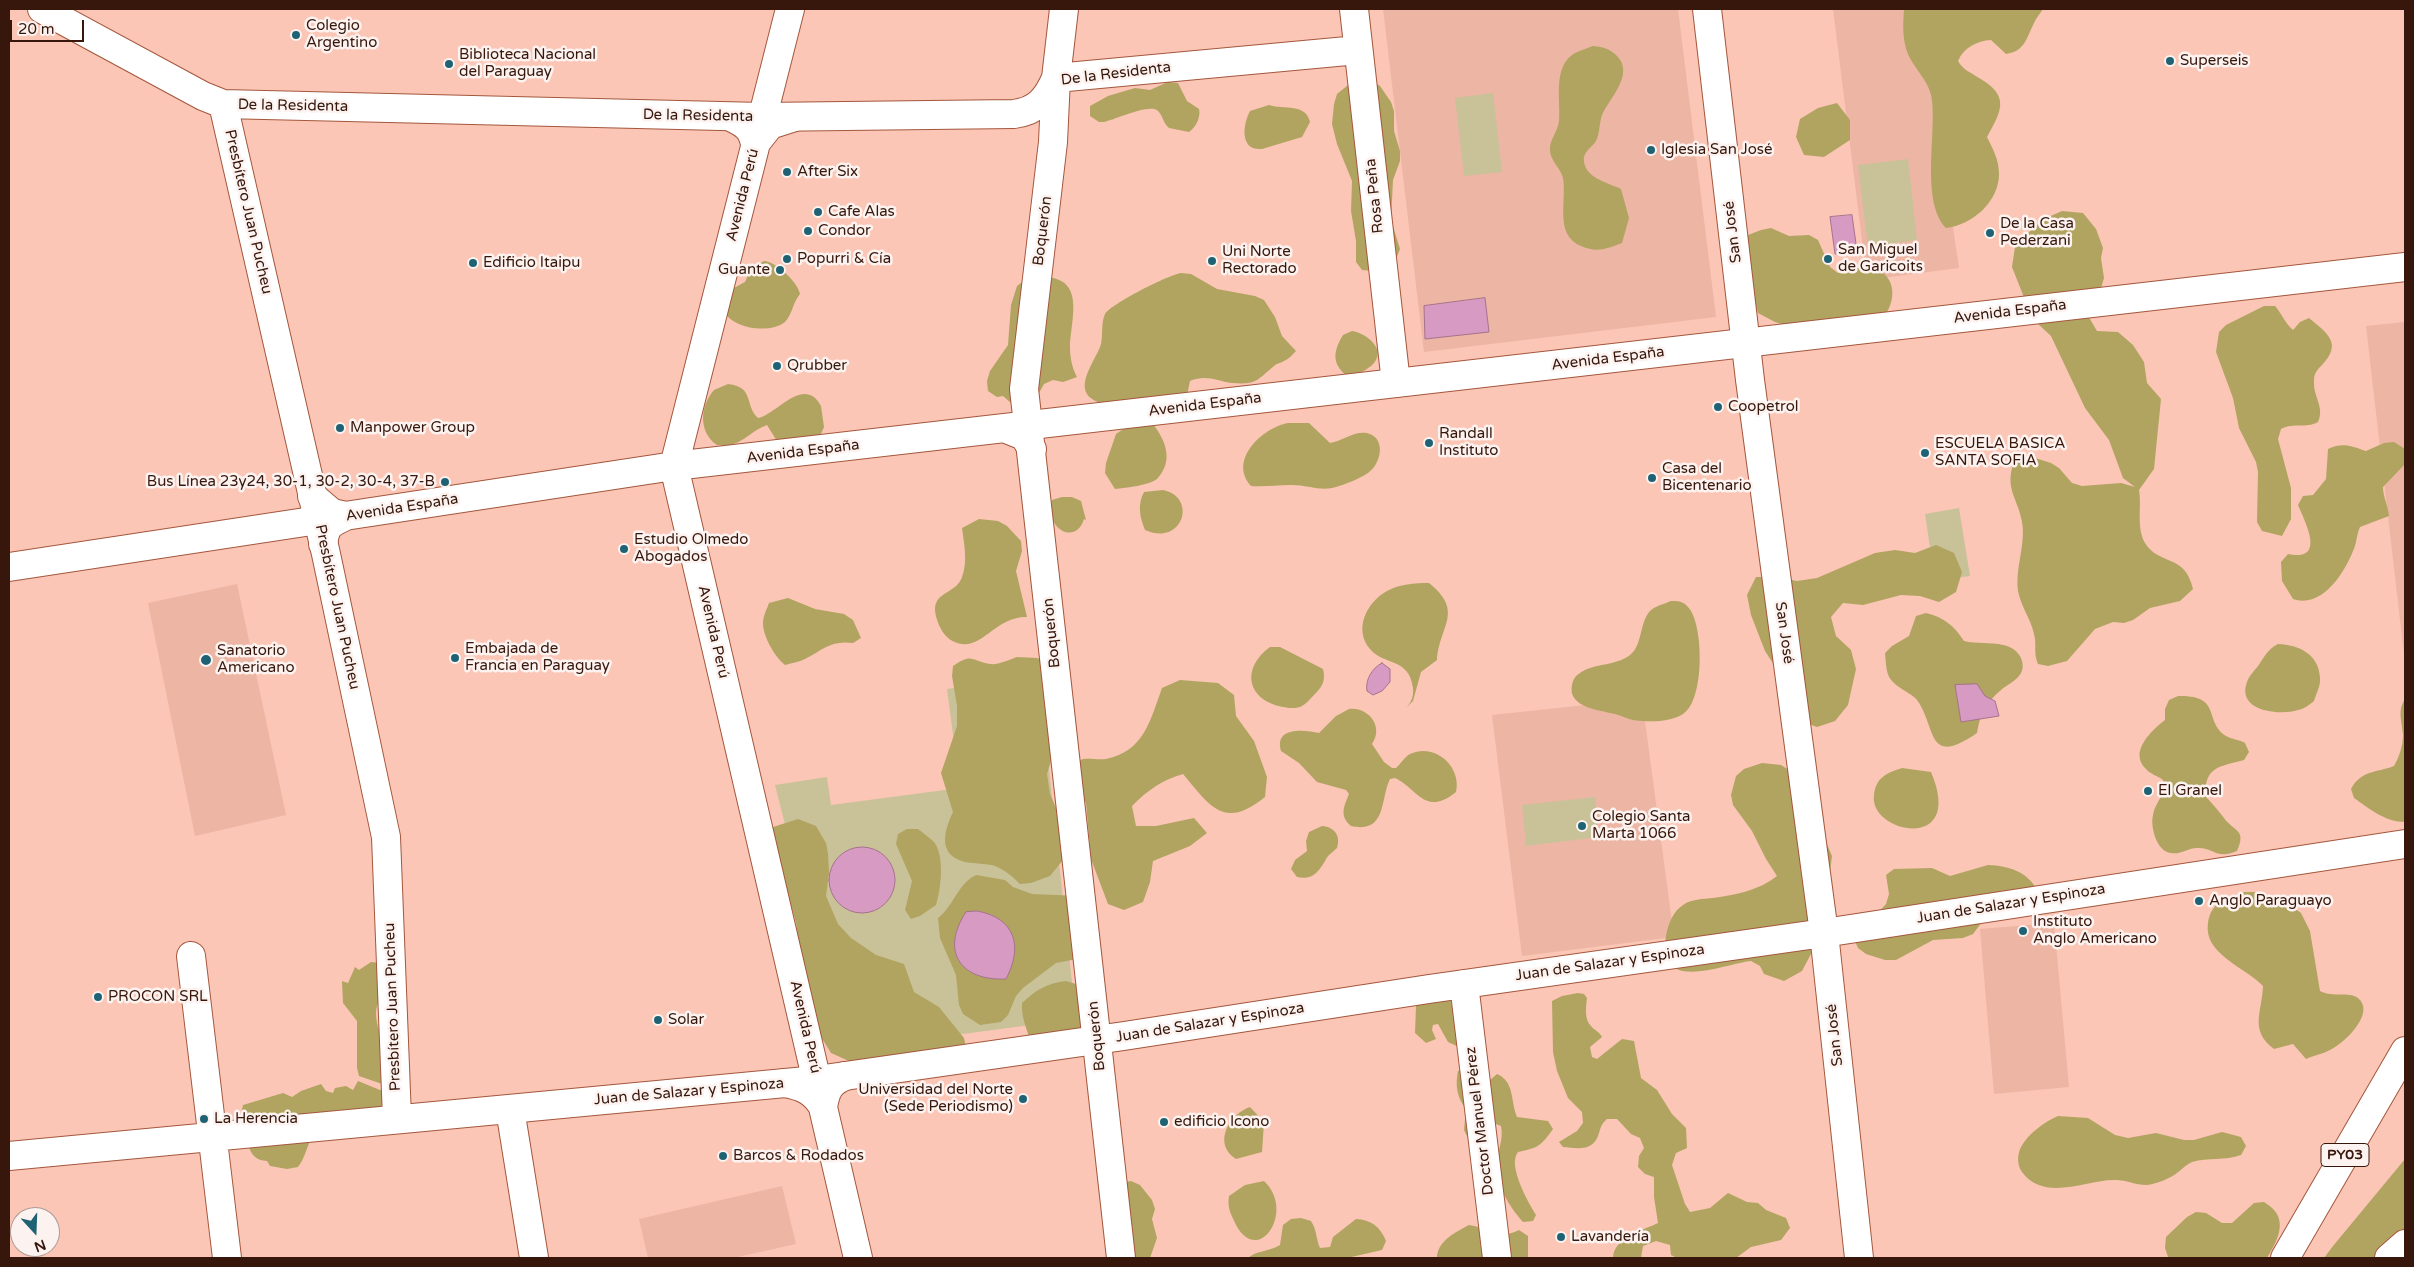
<!DOCTYPE html>
<html>
<head>
<meta charset="utf-8">
<style>
  body { margin:0 }
  #map { position:relative; width:2414px; height:1267px; overflow:hidden; background:#fbc6b5; font-family:"Varela Round",sans-serif }
  canvas { display:block }
  .frame { position:absolute; inset:0; border:10px solid #37170c; pointer-events:none }
  .north { position:absolute; left:10px; top:1207px; width:50px; height:50px; box-sizing:border-box; background:#fcf3f0; border:1px solid #ad9b95; border-radius:50%; rotate:160deg; font-size:14px; font-weight:700; line-height:20px; text-align:center; color:#37170c }
  .north::after { content:''; display:block; margin:auto; width:18px; height:22px; background:#1e6274; clip-path:polygon(50% 0,100% 100%,50% 72%,0 100%) }
  .scale { position:absolute; left:10px; top:20px; width:74px; height:22px; box-sizing:border-box; border:2px solid #37170c; border-top:0; padding-left:6px; font-size:15px; line-height:18px; white-space:nowrap; color:#37170c; -webkit-text-stroke:4px #fcf3f0; paint-order:stroke }
</style>
</head>
<body>
<div id="map">
<canvas width="2414" height="1267"></canvas>
<div class="frame"></div>
<div class="north">N</div>
<div class="scale">20 m</div>
</div>
<script>
const context = document.querySelector('canvas').getContext('2d');
context.lineJoin = 'round';
function fill(path, color) { context.fillStyle = color; context.fill(path, 'evenodd'); }
function stroke(path, color, width, dash) { context.strokeStyle = color; context.lineWidth = width; context.lineCap = dash ? 'butt' : 'round'; context.setLineDash(dash || []); context.stroke(path); }
function drawText(font, color, halo, rows, align = 'center') {
  context.font = font + ' "Varela Round",sans-serif'; context.lineWidth = 5; context.setLineDash([]); context.textBaseline = 'middle'; context.strokeStyle = halo; context.fillStyle = color; for (const [text, x, y, turn = 0] of rows) {
    context.save(); context.translate(x, y); context.rotate((+turn || 0) * Math.PI / 180); context.textAlign = isNaN(turn) ? turn : align; if (halo) context.strokeText(text, 0, 0); context.fillText(text, 0, 0); context.restore();
  }
}
const built = new Path2D(`
  M1383,9H1678L1716,317L1424,352Z
  M1833,9H1921L1959,268L1867,280Z
  M2405,322V663L2366,326Z
  M237,584L286,815L195,836L148,603Z
  M1642,699L1674,937L1522,956L1492,715Z
  M2054,923L2069,1087L1994,1094L1980,929Z
  M782,1186L796,1244L733,1258H648L639,1219Z`);
const green = new Path2D(`
  M1493,93L1502,172L1464,176L1455,98Z
  M1908,159L1917,240L1868,247L1858,165Z
  M1959,508L1970,576L1935,581L1925,514Z
  M1039,677L1076,1019L842,1050L775,785L827,777L831,805L960,788L947,689Z
  M1595,797L1599,837L1526,846L1522,805Z`);
const forest = new Path2D(`
  M1904,9H2043C2040,14 2036,18 2034,23C2026,39 2025,51 2006,54L1991,40C1977,41 1964,47 1958,61C1963,70 1970,72 1979,78C2010,96 2002,110 1987,137C1993,149 1999,160 1999,174C1999,202 1972,225 1946,228C1921,202 1936,137 1932,101C1931,83 1915,70 1908,54C1902,39 1903,24 1904,9Z
  M1593,46C1604,47 1610,49 1617,56C1635,74 1609,99 1602,115C1599,124 1600,133 1596,141C1591,149 1579,153 1586,168C1591,179 1611,184 1621,189L1629,218L1622,243C1606,249 1597,253 1581,246C1554,235 1567,201 1563,178C1561,168 1550,161 1550,150C1549,141 1558,131 1559,121C1561,100 1552,66 1575,53C1581,50 1588,48 1593,46Z
  M1371,80L1380,86L1391,102L1394,111V131L1400,151V161L1393,180L1391,220L1400,249L1396,259L1383,272L1362,270L1356,262V241L1351,211L1352,181L1337,144L1332,124L1334,104L1337,94L1353,81Z
  M1168,82L1178,83L1187,101L1199,109C1201,117 1196,127 1189,132L1169,128C1163,123 1163,116 1158,111C1150,103 1115,120 1104,122H1099L1090,116V106L1108,96L1135,88L1150,90Z
  M1837,103L1850,120V140L1824,157L1804,155L1796,137L1800,119L1818,108Z
  M1269,105C1284,110 1306,103 1310,122L1302,137L1262,149C1239,151 1243,124 1250,111Z
  M2062,211L2083,213L2096,229L2103,248L2101,258L2104,278L2098,298L2087,314L2097,331L2118,332L2133,345L2144,362L2147,383L2161,399L2154,469L2139,490C2142,507 2136,527 2145,543C2159,566 2185,553 2193,589L2180,601L2150,608L2133,620L2124,623L2113,622L2095,629L2067,661L2048,666L2038,664C2033,653 2037,645 2034,634C2031,619 2021,607 2018,591C2015,568 2026,544 2022,522C2018,498 2004,489 2014,462L2032,457L2051,463L2059,468L2072,483L2082,486L2121,483L2135,487L2123,478L2109,440L2085,408L2051,336L2036,322L2027,305L2012,267L2015,247L2029,232L2044,219Z
  M1771,228L1789,236L1809,235L1818,240L1830,267L1838,273C1847,271 1860,266 1869,267C1897,272 1898,301 1882,319L1795,328L1775,322L1758,313L1750,282L1743,237L1761,230Z
  M764,261C775,261 798,282 800,294C793,302 792,315 785,322C770,334 732,329 724,311L732,289L745,282L751,268Z
  M1181,273L1191,274L1217,289L1255,296L1264,300L1275,317L1282,336L1296,351C1293,354 1289,359 1284,361C1281,363 1277,363 1274,366C1257,380 1257,385 1232,383C1217,381 1206,374 1190,381L1186,400C1162,402 1112,413 1092,399C1073,386 1097,359 1101,344C1103,335 1101,322 1105,314C1111,304 1168,275 1181,273Z
  M1044,277C1086,278 1071,319 1070,347C1070,357 1072,368 1077,377L1063,382L1053,380L1044,384L1039,393L1030,399L1011,403L1003,396L997,397L988,391L987,381L990,371L1008,345L1011,305L1017,286L1025,280Z
  M2264,306H2275C2282,314 2285,323 2293,330L2300,322L2309,318C2327,333 2343,343 2322,365C2317,370 2314,373 2314,381C2313,397 2325,407 2318,422C2305,429 2294,422 2281,429L2278,439L2291,488V519L2282,536L2262,531L2257,522L2258,472L2256,462L2239,428L2233,398L2216,352L2219,332L2226,325Z
  M1352,331C1367,333 1389,351 1371,366C1365,371 1357,374 1350,378C1332,366 1332,353 1343,335Z
  M728,384C755,387 744,405 758,418C775,416 804,374 821,406L824,427L820,436L780,446L767,425C746,433 742,448 717,445C698,432 700,406 714,390Z
  M1132,423H1152C1166,440 1174,461 1157,479C1150,485 1125,488 1115,489L1105,473L1106,463L1116,434Z
  M1288,423H1309L1330,443C1342,441 1354,431 1367,433C1387,438 1381,464 1368,473C1359,479 1346,484 1336,487C1321,492 1305,484 1290,485C1277,485 1264,487 1251,486C1228,460 1262,428 1288,423Z
  M2394,442L2405,449V464L2383,487C2383,497 2388,505 2389,516L2360,527C2357,534 2357,539 2355,546C2346,571 2323,609 2293,599L2282,581L2281,562L2288,554C2327,562 2305,522 2298,505L2303,496L2313,495L2326,479L2328,449C2343,442 2351,446 2366,451L2384,443Z
  M1163,490C1198,497 1183,547 1145,530C1140,518 1137,505 1144,492Z
  M1062,497H1072L1081,501L1086,520L1084,519C1076,546 1044,529 1052,500Z
  M979,519L998,521L1007,526L1021,541L1022,551L1016,571L1027,617C998,616 983,647 962,644C953,643 945,637 941,629C922,589 955,598 962,577C968,561 964,544 962,528Z
  M1936,545L1954,553L1962,572L1956,592L1939,602L1920,596L1901,595L1863,605L1843,603L1831,617L1836,636L1851,650L1856,669L1848,705L1835,721L1817,727L1798,720L1776,668L1765,651L1751,615L1747,595L1756,577H1777L1797,581L1817,578L1875,553L1895,550L1915,553Z
  M1429,583C1465,612 1439,626 1437,660L1421,672L1413,701L1406,708C1411,703 1414,696 1413,688C1409,657 1384,666 1370,649C1353,629 1367,602 1387,591C1399,584 1415,583 1429,583Z
  M788,598L815,609L844,614L853,620L861,638L853,643C830,640 823,650 805,659C799,662 791,663 785,665C775,657 763,637 763,623C763,616 767,609 769,603Z
  M1671,601C1678,601 1683,601 1688,607C1704,623 1705,701 1683,714C1672,721 1655,722 1643,721C1633,721 1627,718 1618,715C1603,710 1567,709 1572,685C1573,680 1575,676 1580,673C1594,663 1616,666 1630,655C1643,645 1639,623 1650,611C1655,606 1664,604 1671,601Z
  M1926,613C1944,617 1954,626 1964,641C1977,644 1990,642 2003,645C2010,646 2018,651 2021,658C2028,676 2012,681 2001,690C1996,694 1991,699 1988,704C1981,713 1979,722 1977,733C1926,768 1937,728 1917,700C1914,696 1908,693 1905,691C1886,679 1887,675 1885,653L1892,646L1909,636L1916,616Z
  M2278,644C2299,645 2319,654 2320,678C2321,685 2316,694 2314,701C2309,705 2304,709 2298,710C2279,716 2236,711 2247,682C2249,676 2254,671 2258,666C2264,657 2268,649 2278,644Z
  M1270,647H1280L1323,669C1326,682 1322,687 1313,696C1310,699 1306,704 1302,706C1297,709 1288,708 1283,707C1246,700 1241,668 1270,647Z
  M1017,657L1037,658L1046,662L1062,725L1047,774L1050,794L1066,831L1063,860L1050,876L1031,883L1020,884C1013,877 1005,870 995,866C985,863 975,864 965,862C937,855 944,831 953,812L941,773L957,726V706L952,676L953,666C972,652 972,661 990,664C998,665 1009,660 1017,657Z
  M1180,680L1218,683L1234,695L1236,716L1254,741L1267,777L1265,797C1224,830 1211,807 1183,774C1162,780 1148,790 1132,806L1136,826H1156L1194,818L1207,833L1190,846L1153,861L1150,882L1143,902L1124,910L1108,904L1091,859L1086,803L1066,769C1071,766 1077,761 1083,759C1090,758 1098,760 1106,759C1144,751 1150,721 1162,688Z
  M2178,696C2223,695 2203,721 2226,736C2231,739 2240,740 2245,743L2249,752L2244,760C2219,767 2205,766 2205,796C2212,803 2218,810 2224,818C2234,832 2247,829 2237,851C2215,860 2214,847 2197,848C2188,848 2180,855 2171,853C2157,852 2150,827 2153,815C2156,800 2166,796 2163,780C2158,776 2150,774 2146,769C2128,752 2152,730 2165,720V709L2169,700Z
  M2405,699V822C2385,822 2370,809 2354,798L2351,789C2361,770 2376,773 2394,766C2399,757 2403,746 2403,735C2402,721 2397,711 2405,699Z
  M1349,709C1369,707 1384,727 1372,744L1384,762L1392,768H1396C1401,764 1404,757 1410,754C1435,742 1462,767 1456,792C1425,817 1418,789 1395,778L1390,779C1380,799 1387,834 1351,826C1339,816 1344,806 1349,794L1346,790L1317,782L1299,763L1281,751C1274,726 1305,730 1319,733L1336,716Z
  M1762,763L1781,765L1798,776L1832,856L1827,895L1812,952L1802,971L1784,981L1764,974L1760,966L1751,961C1730,963 1680,984 1668,961C1664,952 1665,939 1667,931C1670,920 1674,911 1683,905C1691,899 1703,899 1713,898C1735,895 1760,890 1777,876L1766,859L1752,831L1733,805L1731,795L1736,776L1744,769Z
  M1902,768L1931,772C1966,854 1868,833 1874,795C1876,777 1887,773 1902,768Z
  M798,819L816,826L826,843L828,853L829,873L826,896L838,924L851,938L876,955L904,964L914,992L939,1007L964,1038L966,1047L869,1060L849,1061L831,1053L810,1019L796,923L770,828Z
  M1322,826C1335,827 1341,836 1337,848C1334,851 1331,853 1328,856C1320,869 1315,881 1297,877L1291,869L1295,860L1307,851L1306,841L1309,832Z
  M907,829H918C923,833 929,837 934,842C945,856 941,889 936,905L920,916L911,919L905,910L912,881L896,844L898,834Z
  M1988,865C2009,866 2027,871 2038,891L1985,918L1973,934L1963,938L1933,940L1896,960H1885L1866,954L1858,948L1854,939L1886,904L1889,894L1886,875L1894,869L1932,868L1950,876Z
  M976,875L1005,880L1013,887L1032,894L1080,896L1095,906C1100,936 1094,936 1077,959L1056,963L1023,988L1016,996L1008,1015L1001,1022L980,1025L963,1014L959,1005L956,975L940,938L938,918C954,906 958,883 976,875Z
  M2244,892H2254L2293,907L2301,913L2310,931L2320,991C2334,998 2348,991 2358,998C2375,1012 2348,1039 2335,1047C2327,1053 2315,1055 2306,1059L2293,1044L2274,1049C2249,1030 2262,1013 2263,986C2245,967 2203,954 2208,923C2211,902 2226,898 2244,892Z
  M371,962L381,963L392,985C376,1003 373,1007 379,1031L390,1034L385,1085L359,1076L357,1068V1021L343,1003L342,981L348,983L355,967L359,970Z
  M1066,981L1076,984L1091,997L1084,1042L1031,1041C1026,1029 1021,1015 1022,1003C1036,990 1047,983 1066,981Z
  M1578,993L1584,994L1587,998C1586,1007 1584,1019 1591,1026C1595,1031 1599,1031 1602,1037L1590,1047L1592,1057L1597,1059L1622,1039L1634,1041L1641,1078L1657,1090L1672,1114L1686,1128L1687,1148L1676,1153L1672,1165L1685,1204L1690,1212L1710,1208L1728,1193L1747,1202L1758,1203L1766,1210L1786,1218L1790,1228L1781,1240L1751,1247L1736,1258L1675,1257L1671,1255L1670,1245L1656,1241L1643,1246L1641,1258H1613C1613,1238 1644,1230 1658,1223L1654,1197V1177L1645,1174L1638,1167L1639,1156L1644,1148L1640,1138L1631,1134L1617,1119H1607C1600,1125 1601,1128 1598,1136C1592,1152 1576,1148 1563,1147L1559,1142L1577,1131L1583,1123L1582,1112L1568,1098L1557,1071L1553,1052L1552,1001L1562,996Z
  M1450,998L1461,1048L1448,1042L1438,1024L1433,1025L1432,1030L1436,1039L1426,1043L1415,1033L1416,1006L1420,1003Z
  M1468,1068L1489,1081L1497,1074C1515,1082 1510,1100 1517,1117L1548,1121L1553,1129C1541,1146 1538,1148 1518,1152C1507,1165 1528,1202 1536,1215L1533,1221L1523,1222C1509,1206 1497,1187 1497,1165C1497,1151 1504,1140 1501,1126L1491,1122L1469,1140L1464,1130L1466,1109C1457,1098 1455,1085 1458,1071Z
  M358,1081L380,1090L387,1089L391,1102L379,1112L309,1123L297,1114L247,1124L241,1114L243,1105L283,1093L292,1097L301,1091L321,1084L326,1091L333,1093L335,1088L346,1086L353,1090Z
  M1250,1107L1264,1122L1262,1152L1236,1159C1212,1144 1229,1114 1250,1107Z
  M2058,1116L2088,1118L2115,1135L2128,1138L2156,1133L2184,1140H2194L2222,1132L2241,1137L2246,1146L2241,1155C2225,1161 2208,1157 2192,1162C2187,1164 2182,1169 2177,1173C2171,1178 2154,1185 2146,1185C2136,1185 2126,1180 2116,1180C2087,1179 2045,1203 2022,1172C2017,1165 2017,1155 2021,1147C2028,1134 2044,1122 2058,1116Z
  M311,1139C306,1149 305,1158 298,1167L287,1169L270,1166L267,1161C256,1160 252,1156 248,1145Z
  M2405,1159V1258H2324L2333,1246Z
  M1131,1181L1140,1185L1152,1200L1155,1209L1152,1219L1157,1238L1150,1258H1106L1118,1240L1121,1183Z
  M1264,1181C1296,1211 1259,1267 1236,1225C1231,1214 1227,1208 1229,1196L1245,1185Z
  M2264,1202C2290,1217 2279,1238 2267,1258L2168,1257L2165,1248L2166,1237L2187,1217L2196,1212L2206,1213L2222,1223H2232L2254,1203Z
  M1301,1218L1311,1221C1317,1230 1316,1239 1320,1248L1330,1247L1333,1237L1356,1219C1371,1220 1380,1226 1386,1241L1382,1250L1347,1258H1248C1257,1250 1269,1252 1280,1245L1283,1225L1291,1219Z
  M1469,1225C1490,1228 1498,1241 1519,1230L1528,1236V1258H1437C1437,1241 1456,1232 1469,1225Z`);
const water = new Path2D(`
  M1852,215L1857,251L1835,254L1830,217Z
  M1485,298L1489,332L1425,339L1424,306Z
  M1382,663L1390,669V682L1382,691L1373,695L1367,691C1365,680 1372,668 1382,663Z
  M1977,684L1985,696L1995,701L1999,716L1961,722L1955,685Z
  M829 880a33 33 0 1 1 66 0a33 33 0 1 1-66 0Z
  M977,911C1016,918 1023,947 1006,979C960,981 940,951 966,912Z`);
const minor = new Path2D(`
  M42,9L203,96L223,104L762,117L1014,114C1037,111 1047,99 1056,78L1358,50
  M1064,9L1056,78L1053,142L1024,389L1121,1258
  M1354,9L1396,383
  M1707,9L1750,380L1824,933L1859,1258
  M223,104L326,554L386,837L397,1118
  M191,956L227,1258
  M1464,984L1497,1258
  M510,1109L534,1258
  M9,1156L817,1080L1124,1036L1429,989L1824,933L2405,844
  M2389,1258L2405,1244`);
const major = new Path2D(`
  M790,9L674,466L858,1258
  M731,117C745,124 752,128 755,144
  M755,144L770,125L795,117
  M1004,428L1024,436L1032,449
  M312,496L332,513L346,516
  M323,544C326,525 329,524 346,516
  M9,567L674,466L2405,267
  M784,1083C802,1086 814,1091 823,1107
  M823,1107C826,1090 829,1083 845,1076`);
const highway = new Path2D(`
  M2285,1258L2405,1051`);
const markers = [
  [296,35,5,"#1e6274"],
  [2170,61,5,"#1e6274"],
  [449,64,5,"#1e6274"],
  [1651,150,5,"#1e6274"],
  [787,172,5,"#1e6274"],
  [818,212,5,"#1e6274"],
  [808,231,5,"#1e6274"],
  [1990,233,5,"#1e6274"],
  [787,259,5,"#1e6274"],
  [1828,259,5,"#1e6274"],
  [1212,261,5,"#1e6274"],
  [473,263,5,"#1e6274"],
  [780,270,5,"#1e6274"],
  [777,366,5,"#1e6274"],
  [1718,407,5,"#1e6274"],
  [340,428,5,"#1e6274"],
  [1429,443,5,"#1e6274"],
  [1925,453,5,"#1e6274"],
  [1652,478,5,"#1e6274"],
  [445,482,5,"#1e6274"],
  [624,549,5,"#1e6274"],
  [455,658,5,"#1e6274"],
  [206,660,6,"#1e6274"],
  [2148,791,5,"#1e6274"],
  [1582,826,5,"#1e6274"],
  [2199,901,5,"#1e6274"],
  [2023,931,5,"#1e6274"],
  [98,997,5,"#1e6274"],
  [658,1020,5,"#1e6274"],
  [1023,1099,5,"#1e6274"],
  [204,1119,5,"#1e6274"],
  [1164,1122,5,"#1e6274"],
  [723,1156,5,"#1e6274"],
  [1561,1237,5,"#1e6274"]
];
const shields = [
  [2345,1155,48]
];
const shieldNames = [
  ["PY03",2345,1155]
];
const poiNames = [
  ["Colegio",306,26],
  ["Argentino",306,43],
  ["Biblioteca Nacional",459,55],
  ["del Paraguay",459,72],
  ["Superseis",2180,61],
  ["Iglesia San José",1661,150],
  ["After Six",797,172],
  ["Cafe Alas",828,212],
  ["De la Casa",2000,224],
  ["Pederzani",2000,241],
  ["Condor",818,231],
  ["San Miguel",1838,250],
  ["de Garicoits",1838,267],
  ["Uni Norte",1222,252],
  ["Rectorado",1222,269],
  ["Popurri & Cía",797,259],
  ["Edificio Itaipu",483,263],
  ["Guante",770,270,"right"],
  ["Qrubber",787,366],
  ["Coopetrol",1728,407],
  ["Manpower Group",350,428],
  ["Randall",1439,434],
  ["Instituto",1439,451],
  ["ESCUELA BASICA",1935,444],
  ["SANTA SOFIA",1935,461],
  ["Casa del",1662,469],
  ["Bicentenario",1662,486],
  ["Bus Línea 23y24, 30-1, 30-2, 30-4, 37-B",435,482,"right"],
  ["Estudio Olmedo",634,540],
  ["Abogados",634,557],
  ["Embajada de",465,649],
  ["Francia en Paraguay",465,666],
  ["Sanatorio",217,651],
  ["Americano",217,668],
  ["El Granel",2158,791],
  ["Colegio Santa",1592,817],
  ["Marta 1066",1592,834],
  ["Anglo Paraguayo",2209,901],
  ["Instituto",2033,922],
  ["Anglo Americano",2033,939],
  ["PROCON SRL",108,997],
  ["Solar",668,1020],
  ["Universidad del Norte",1013,1090,"right"],
  ["(Sede Periodismo)",1013,1107,"right"],
  ["La Herencia",214,1119],
  ["edificio Icono",1174,1122],
  ["Barcos & Rodados",733,1156],
  ["Lavandería",1571,1237]
];
const streetNames = [
  ["De la Residenta",1116,74,-7],
  ["De la Residenta",293,106,1],
  ["De la Residenta",698,116,1],
  ["Avenida Perú",743,195,-76],
  ["Rosa Peña",1375,196,-96],
  ["Presbítero Juan Pucheu",248,212,77],
  ["Boquerón",1043,231,-83],
  ["San José",1733,232,-97],
  ["Avenida España",2010,312,-7],
  ["Avenida España",1608,359,-7],
  ["Avenida España",1205,405,-7],
  ["Avenida España",803,452,-7],
  ["Avenida España",402,508,-9],
  ["Presbítero Juan Pucheu",337,607,78],
  ["Avenida Perú",713,632,77],
  ["Boquerón",1052,633,-96],
  ["San José",1784,633,82],
  ["Juan de Salazar y Espinoza",2011,904,-9],
  ["Juan de Salazar y Espinoza",1610,963,-8],
  ["Presbítero Juan Pucheu",393,1007,-92],
  ["Juan de Salazar y Espinoza",1210,1023,-9],
  ["Avenida Perú",805,1027,77],
  ["San José",1835,1035,-96],
  ["Boquerón",1097,1036,-96],
  ["Juan de Salazar y Espinoza",689,1092,-5],
  ["Doctor Manuel Pérez",1480,1121,-97]
];
fill(built, '#edb5a3');
fill(green, '#c9c298');
fill(forest, '#b1a461');
fill(water, '#d69ac3');
stroke(water, '#a6738c', 1);
stroke(minor, '#a4573d', 30);
stroke(major, '#a4573d', 30);
stroke(highway, '#a4573d', 30);
stroke(minor, '#fff', 28);
stroke(major, '#fff', 28);
stroke(highway, '#fff', 28);
for (const [x, y, r, color] of markers) { const dot = new Path2D(); dot.arc(x, y, r, 0, 2 * Math.PI); context.fillStyle = color; context.fill(dot); stroke(dot, '#fcf3f0', 2); }
for (const [x, y, w] of shields) { const box = new Path2D(); box.roundRect(x - w / 2, y - 11.5, w, 23, 4); context.fillStyle = '#fcf3f0'; context.fill(box); stroke(box, '#37170c', 1); }
drawText('bold 14px', '#37170c', null, shieldNames);
drawText('15px', '#37170c', '#fcf3f0', poiNames, 'left');
drawText('15px', '#37170c', '#fcf3f0', streetNames);
</script>
</body>
</html>
